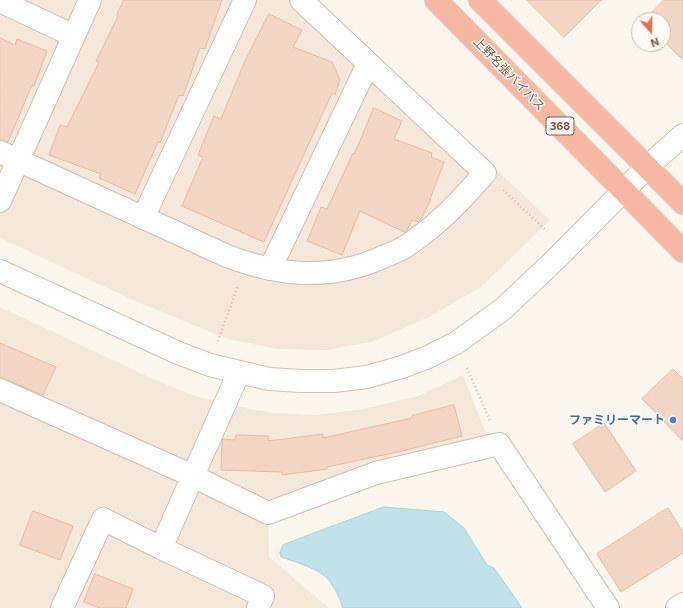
<!DOCTYPE html>
<html>
<head>
<meta charset="utf-8">
<style>
  body { margin:0 }
  #map { position:relative; width:683px; height:608px; overflow:hidden; background:#fdf6ec; font-family:Commissioner,sans-serif }
  canvas { display:block }
  .north { position:absolute; left:631px; top:12px; width:40px; height:40px; box-sizing:border-box; background:#fffaf3; border:1px solid #cabbb1; border-radius:50%; rotate:160deg; font-size:11px; font-weight:700; line-height:16px; text-align:center; color:#7a5c4d }
  .north::after { content:''; display:block; margin:auto; width:14px; height:18px; background:#e76f51; clip-path:polygon(50% 0,100% 100%,50% 72%,0 100%) }
</style>
</head>
<body>
<div id="map">
<canvas width="683" height="608"></canvas>
<div class="north">N</div>
</div>
<script>
const context = document.querySelector('canvas').getContext('2d');
context.lineJoin = 'round';
function fill(path, color) { context.fillStyle = color; context.fill(path, 'evenodd'); }
function stroke(path, color, width, dash) { context.strokeStyle = color; context.lineWidth = width; context.lineCap = dash ? 'butt' : 'round'; context.setLineDash(dash || []); context.stroke(path); }
function drawText(font, color, halo, rows, align = 'center') {
  context.font = font + ' Commissioner,"Noto Sans JP",sans-serif'; context.lineWidth = 3; context.setLineDash([]); context.textBaseline = 'middle'; context.strokeStyle = halo; context.fillStyle = color; for (const [text, x, y, turn = 0] of rows) {
    context.save(); context.translate(x, y); context.rotate((+turn || 0) * Math.PI / 180); context.textAlign = isNaN(turn) ? turn : align; if (halo) context.strokeText(text, 0, 0); context.fillText(text, 0, 0); context.restore();
  }
}
const residential = new Path2D(`
  M0,0H317L550,220L481,287L429,317L374,341L328,350L278,349L228,339L135,301L0,238Z
  M0,307L153,379L195,396L249,409L273,413L317,415L363,409L418,396L463,375L487,436L268,502L269,557L329,608H0Z`);
const water = new Path2D(`
  M384,507L444,512L464,528L487,565L494,568L522,608H343C339,597 335,587 327,578C319,569 293,561 281,557L280,552L283,545Z`);
const building = new Path2D(`
  M124,0H222L205,49L200,48L183,96L179,95L160,143L158,142L135,194L99,178L101,174L49,155L60,125L67,127L99,62L96,61L118,16L117,15Z
  M527,0H601L564,37Z
  M664,0H683V60L663,40V20H644Z
  M269,14L302,30L293,47L332,62L340,80L335,95L332,93L328,102L264,242L182,206L203,157L198,155L214,116L221,119L244,63Z
  M0,38L15,45L17,39L47,51L34,86L32,85L8,142L0,140Z
  M374,108L402,121L394,139L432,153L431,157L444,162L430,199H431L421,219L418,222L412,220L407,230L404,232L360,211L342,255L307,241L321,207L327,209L353,153L354,154Z
  M0,343L56,367L43,395L0,377Z
  M673,369L683,379V441L642,399Z
  M454,405L462,436L402,451L327,467V469L282,475V472L221,470L222,440L223,439L235,440L236,435L269,436L268,441L323,434V438L412,418V416Z
  M604,423L636,471L605,492L573,444Z
  M668,508L683,532V553L621,592L597,554Z
  M33,511L73,526L60,560L20,545Z
  M95,574L133,589L126,608H100L84,602Z`);
const path = new Path2D(`
  M503,190L547,231
  M218,341L238,285
  M467,368L490,421`);
const street = new Path2D(`
  M0,1L74,36
  M0,152L227,256C280,276 330,281 383,257C393,253 404,249 412,242C440,223 463,198 485,173L301,0
  M0,201L90,0
  M143,218L245,0
  M270,269L368,64
  M239,372L161,548L263,596L258,608
  M0,390L193,476L268,513L376,473L499,444L608,608
  M62,608L103,519L161,548
  M677,608L683,604`);
const secondary = new Path2D(`
  M0,271L176,352L210,365L269,379L300,381H334L367,377L402,367L428,357L456,343L503,309L555,260L647,167L683,135`);
const highway = new Path2D(`
  M436,0L683,251
  M480,0L683,203`);
const markers = [
  [673,420,4,"#3f7fe0"]
];
const shields = [
  [560,126,28]
];
const shieldNames = [
  ["368",560,126]
];
const streetNames = [
  ["上野名張バイパス",509,74,46]
];
const shopNames = [
  ["ファミリーマート",665,420]
];
fill(residential, '#f5e8da');
fill(water, '#bfe3e8');
stroke(water, '#a5d3da', 1);
fill(building, '#f3d5c3');
stroke(building, '#e6bba3', 1);
stroke(street, '#d1beb0', 24);
stroke(secondary, '#d6c0b0', 24);
stroke(highway, '#dad1cd', 24);
stroke(path, '#d9b8a5', 2.5, [1, 3]);
stroke(street, '#fff', 22);
stroke(secondary, '#fff', 22);
stroke(highway, '#f7b7a3', 22);
for (const [x, y, r, color] of markers) { const dot = new Path2D(); dot.arc(x, y, r, 0, 2 * Math.PI); context.fillStyle = color; context.fill(dot); stroke(dot, '#fffaf3', 1.5); }
for (const [x, y, w] of shields) { const box = new Path2D(); box.roundRect(x - w / 2, y - 9, w, 18, 3); context.fillStyle = '#fffaf3'; context.fill(box); stroke(box, '#7a5c4d', 1); }
drawText('bold 11px', '#7a5c4d', null, shieldNames);
drawText('12px', '#7a5c4d', '#fffaf3', streetNames);
drawText('bold 12px', '#366cbe', '#fffaf3', shopNames, 'right');
</script>
</body>
</html>
